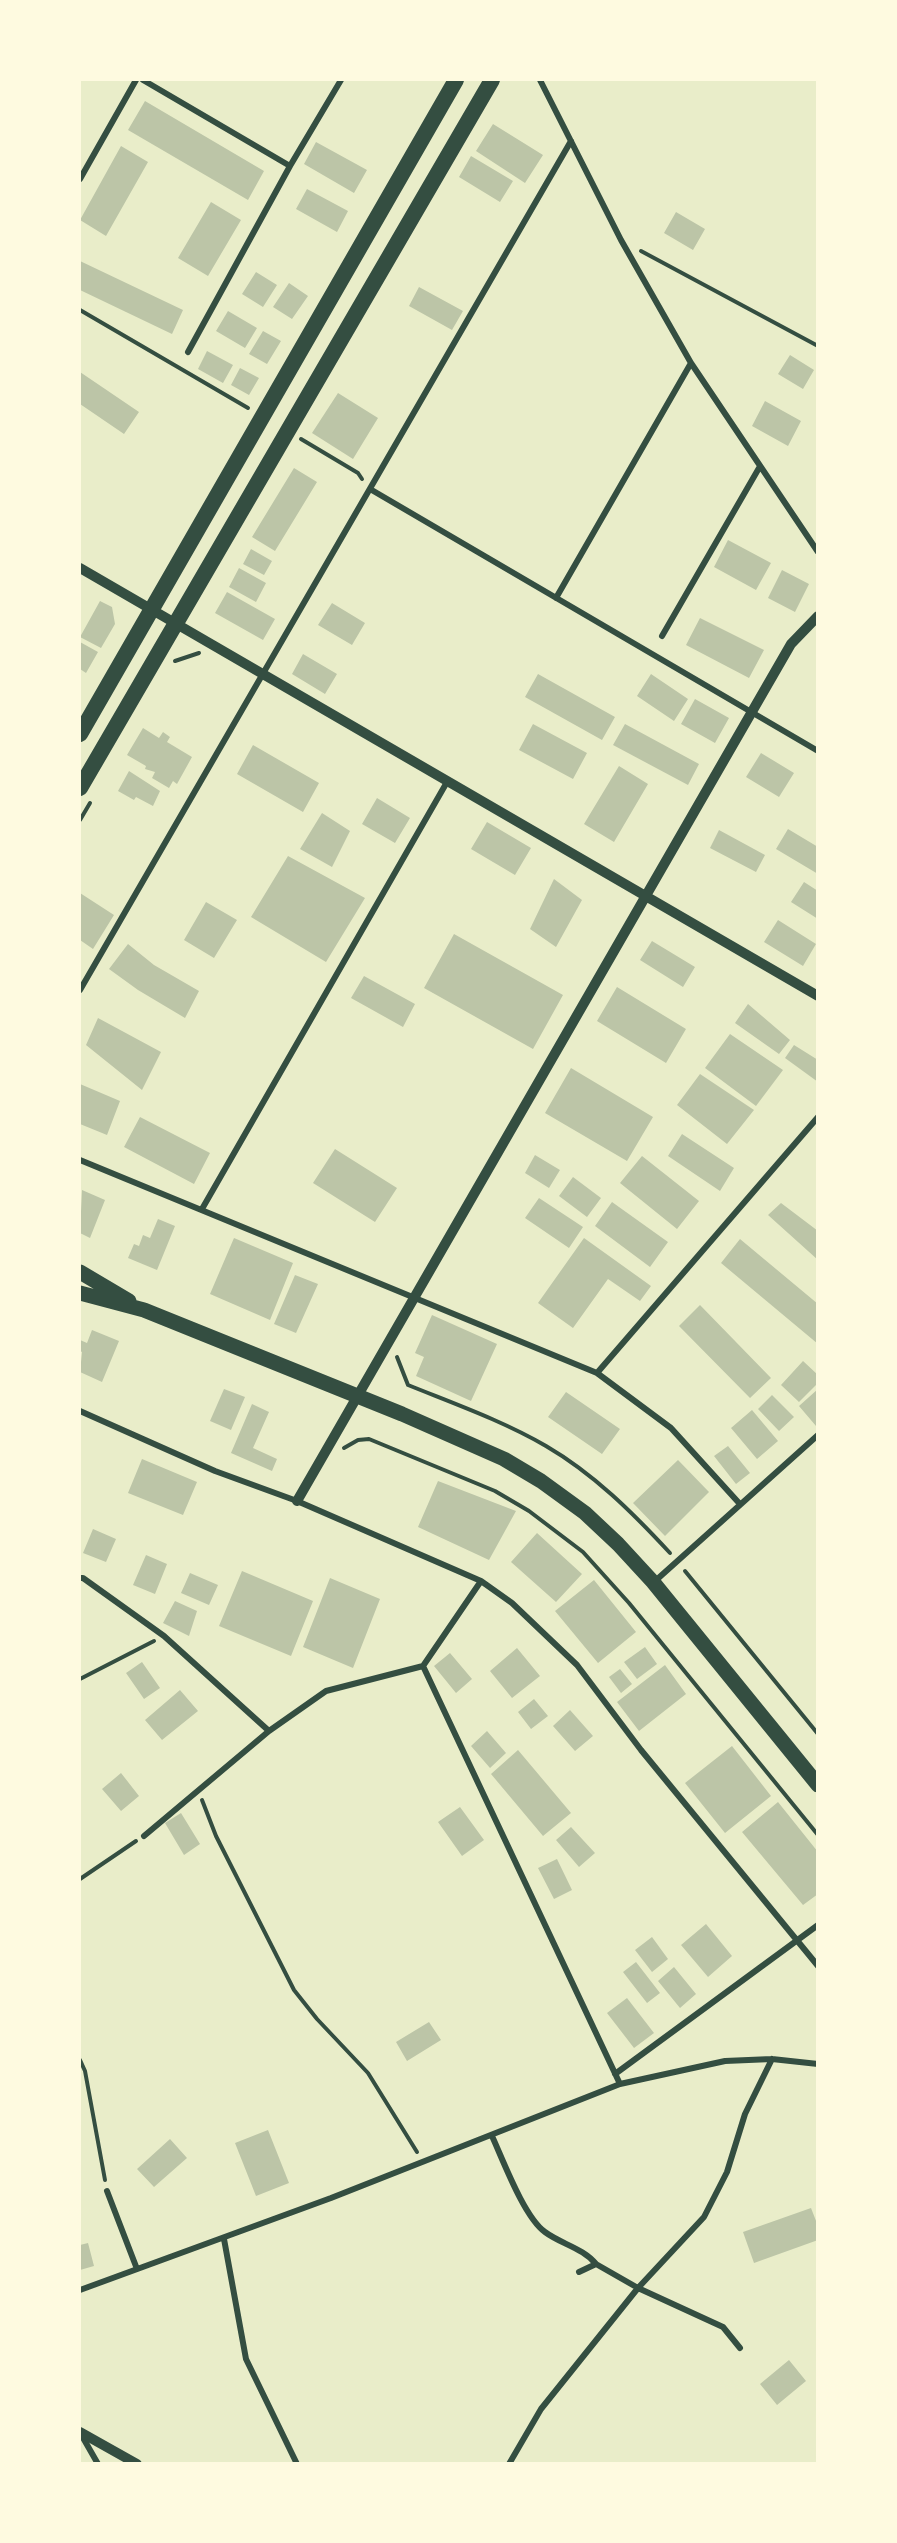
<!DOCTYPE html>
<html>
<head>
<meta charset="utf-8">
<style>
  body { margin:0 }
  #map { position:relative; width:897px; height:2543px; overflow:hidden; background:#e9edc9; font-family:Overpass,sans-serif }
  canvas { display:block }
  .frame { position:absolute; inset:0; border:81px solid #fefae0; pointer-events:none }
</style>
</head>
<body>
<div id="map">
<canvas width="897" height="2543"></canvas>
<div class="frame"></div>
</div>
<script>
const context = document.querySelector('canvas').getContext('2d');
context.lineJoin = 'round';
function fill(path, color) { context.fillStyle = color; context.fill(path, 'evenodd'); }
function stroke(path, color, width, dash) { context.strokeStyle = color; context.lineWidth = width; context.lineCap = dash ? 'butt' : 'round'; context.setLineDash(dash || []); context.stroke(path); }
const building = new Path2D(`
  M145,101L264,171L248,200L128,130Z
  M493,124L543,155L525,183L476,151Z
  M316,142L367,170L354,193L304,164Z
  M121,146L148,162L106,236L80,220Z
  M471,156L513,181L500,202L459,177Z
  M307,189L348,211L337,232L296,209Z
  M211,202L241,220L208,276L178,258Z
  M676,212L705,229L693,250L664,233Z
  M80,261L183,310L172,334L80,290Z
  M256,272L277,285L263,307L242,294Z
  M289,283L308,296L292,319L273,307Z
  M419,287L463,311L452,330L409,306Z
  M228,311L257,328L245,348L216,331Z
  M263,331L281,341L267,364L249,354Z
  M207,351L233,365L223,383L198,369Z
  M790,355L814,370L803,389L778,374Z
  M240,368L259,378L249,395L231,385Z
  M80,372L139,412L124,434L80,404Z
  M338,393L378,418L353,459L312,433Z
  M765,401L801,421L788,446L752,426Z
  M294,468L317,482L275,551L252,537Z
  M728,540L771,563L756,590L714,567Z
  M251,549L272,561L264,575L243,564Z
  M239,568L266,583L256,602L229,587Z
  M782,570L809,584L795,612L768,598Z
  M227,592L275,619L263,640L215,613Z
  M100,601L112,607L115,624L101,648L80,637Z
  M332,603L365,623L352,645L318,625Z
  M700,618L764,650L749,678L686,645Z
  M80,642L98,652L86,673L80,669Z
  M303,654L337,674L325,694L292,674Z
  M538,674L615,717L602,740L525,697Z
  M651,674L688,699L674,721L637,696Z
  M695,699L729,718L715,743L681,724Z
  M533,724L587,753L573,779L519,750Z
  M625,724L699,764L688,785L613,745Z
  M143,728L159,738L163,732L170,737L167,742L192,757L177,784L173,781L169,788L152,778L155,772L145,769L146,766L127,755Z
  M253,745L319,783L303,812L237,774Z
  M761,753L794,773L779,797L746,777Z
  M619,766L648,784L614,842L584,824Z
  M129,771L160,791L153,806L136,797L134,800L118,791Z
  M377,798L410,818L395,843L362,824Z
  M322,813L350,831L332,867L300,849Z
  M487,822L531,848L515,875L471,849Z
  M788,829L818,847V874L776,849Z
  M719,830L765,855L756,872L710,848Z
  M288,856L365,898L326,962L251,917Z
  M554,879L582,900L556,947L530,929Z
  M804,882L818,891V919L791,902Z
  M80,893L114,915L93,949L80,940Z
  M206,902L237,920L214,958L184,940Z
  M778,920L816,944L803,966L764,942Z
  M454,934L563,995L533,1049L424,988Z
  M652,941L695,967L683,987L640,960Z
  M128,944L154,965L199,991L185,1018L138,990L109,969Z
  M364,976L415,1004L403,1027L351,998Z
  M617,987L686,1029L666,1063L597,1021Z
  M748,1004L790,1040L779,1054L735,1023Z
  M98,1018L161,1052L142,1090L86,1045Z
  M730,1034L783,1070L756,1106L705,1068Z
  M794,1045L818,1060V1082L785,1058Z
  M571,1068L653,1117L627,1161L545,1113Z
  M700,1074L754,1110L727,1144L677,1105Z
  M80,1084L120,1101L107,1135L80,1124Z
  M140,1117L210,1153L194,1184L124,1147Z
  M682,1134L734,1168L720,1191L668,1156Z
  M335,1149L397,1188L375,1222L313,1183Z
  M535,1155L560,1170L549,1188L525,1173Z
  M642,1156L699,1201L677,1229L620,1183Z
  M573,1177L601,1198L587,1217L559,1196Z
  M82,1190L105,1200L90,1238L80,1233Z
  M539,1198L583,1227L569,1248L525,1218Z
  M612,1202L668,1242L650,1267L595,1226Z
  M781,1203L818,1231V1260L768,1215Z
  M158,1219L175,1226L157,1270L128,1258L134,1244L139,1246L143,1235L150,1238Z
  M234,1238L293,1263L270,1320L210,1294Z
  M584,1238L651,1286L640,1301L608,1279L573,1328L538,1303Z
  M740,1239L818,1304V1344L721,1263Z
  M295,1275L318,1284L296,1333L274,1324Z
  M700,1305L771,1378L750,1398L679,1326Z
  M432,1315L497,1344L471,1401L416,1376L424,1357L415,1353Z
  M92,1330L119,1341L102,1382L80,1372L82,1352L80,1351V1340L87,1343Z
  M803,1361L818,1375V1383L799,1402L781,1385Z
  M224,1389L245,1397L231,1430L210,1421Z
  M818,1389V1424L816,1426L799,1406Z
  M566,1392L620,1429L602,1454L548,1417Z
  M772,1395L794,1417L779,1431L758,1409Z
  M252,1404L269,1412L253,1448L277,1459L272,1471L231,1453Z
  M752,1410L778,1441L757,1459L731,1428Z
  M728,1446L750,1473L736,1484L714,1456Z
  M142,1459L197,1482L183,1515L128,1493Z
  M678,1460L709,1492L665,1536L633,1503Z
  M438,1481L516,1511L489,1560L418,1527Z
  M93,1529L116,1539L106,1562L83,1553Z
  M537,1533L582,1574L556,1602L511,1562Z
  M146,1555L167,1564L155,1594L133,1585Z
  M242,1571L313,1601L291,1656L219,1626Z
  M190,1573L218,1585L209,1605L181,1593Z
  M330,1578L380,1599L353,1668L303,1647Z
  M594,1580L636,1632L598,1663L555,1611Z
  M175,1601L197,1611L189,1636L163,1623Z
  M645,1647L657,1664L637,1679L624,1662Z
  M517,1648L540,1676L512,1698L490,1671Z
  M450,1653L472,1679L456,1693L434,1666Z
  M142,1662L160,1688L144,1699L126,1673Z
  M665,1665L686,1694L639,1731L617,1702Z
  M620,1669L632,1684L621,1693L609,1677Z
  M180,1690L198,1711L162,1740L145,1720Z
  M534,1699L548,1716L531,1729L518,1712Z
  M570,1710L593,1736L575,1751L553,1726Z
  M487,1731L506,1753L490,1768L471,1746Z
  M732,1746L771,1796L725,1833L685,1783Z
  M518,1750L571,1813L543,1836L491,1774Z
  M121,1773L139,1796L121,1811L102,1789Z
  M778,1802L818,1852V1894L803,1905L742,1832Z
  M460,1807L484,1840L462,1856L438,1822Z
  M181,1813L200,1844L184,1855L165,1823Z
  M571,1827L595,1853L579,1867L556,1840Z
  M557,1859L572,1890L554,1899L538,1868Z
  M706,1924L732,1956L708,1977L681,1945Z
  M652,1937L668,1959L652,1972L635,1950Z
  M636,1962L660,1993L647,2003L623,1972Z
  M674,1967L696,1994L680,2008L658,1981Z
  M627,1998L654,2033L634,2048L607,2013Z
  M429,2022L441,2040L407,2061L396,2042Z
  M268,2130L289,2183L256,2196L235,2143Z
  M170,2139L187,2158L154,2187L137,2169Z
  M811,2208L818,2226V2240L754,2263L743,2232Z
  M88,2243L94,2266L80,2270V2245Z
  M789,2360L806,2381L777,2405L760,2384Z`);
const path = new Path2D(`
  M641,251L818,346
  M80,310L248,408
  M301,439L358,473L362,479
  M175,661L199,653
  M80,820L90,803
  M397,1357L408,1385C455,1404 503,1421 546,1446C594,1474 633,1513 670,1553
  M344,1448L358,1440L369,1439L495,1491L529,1511L583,1552L629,1603L818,1835
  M685,1571L818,1734
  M80,1679L154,1641
  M202,1800L216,1836L294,1990L317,2019L368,2073L417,2152
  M80,1879L136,1841
  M80,2060L85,2071L105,2180`);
const minor = new Path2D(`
  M143,80L290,166L341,80
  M540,80L621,240L691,363L818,552
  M80,179L136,80
  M188,352L290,166
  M370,489L818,751
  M556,598L691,363
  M662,636L759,468
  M80,990L571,141
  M80,1160L597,1373L671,1428L739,1503
  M202,1209L447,782
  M597,1373L818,1117
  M80,1411L215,1471L297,1501L481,1581L512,1603L577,1665L641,1750L818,1966
  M80,1578H83L164,1636L269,1731L326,1691L423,1666L481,1581
  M654,1582L818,1435
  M423,1666L620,2084
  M144,1836L269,1731
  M615,2074L818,1925
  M492,2136C503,2160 524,2217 545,2232C561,2244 583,2248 596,2264
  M107,2191L137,2269
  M224,2239L246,2359L297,2464
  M579,2272L596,2264L638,2288L723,2327L740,2348
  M80,2290L331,2198L620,2084L725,2061L772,2059L818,2064
  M82,2436L98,2464
  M509,2464L541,2409L638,2288L704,2217L727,2172L745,2114L772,2059`);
const tertiary = new Path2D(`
  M80,568L818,996
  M297,1501L791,644L818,616
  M80,2432L137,2464`);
const primary = new Path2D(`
  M80,1272L129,1301
  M80,1293L144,1310L402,1414L504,1459L541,1481L585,1513L618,1544L653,1582L818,1785`);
const trunk = new Path2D(`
  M80,734L456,80
  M80,788L492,80`);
fill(building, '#bcc5a7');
stroke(path, '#344e41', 4);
stroke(minor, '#344e41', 6);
stroke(tertiary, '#344e41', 10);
stroke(primary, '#344e41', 15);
stroke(trunk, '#344e41', 16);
</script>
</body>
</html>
